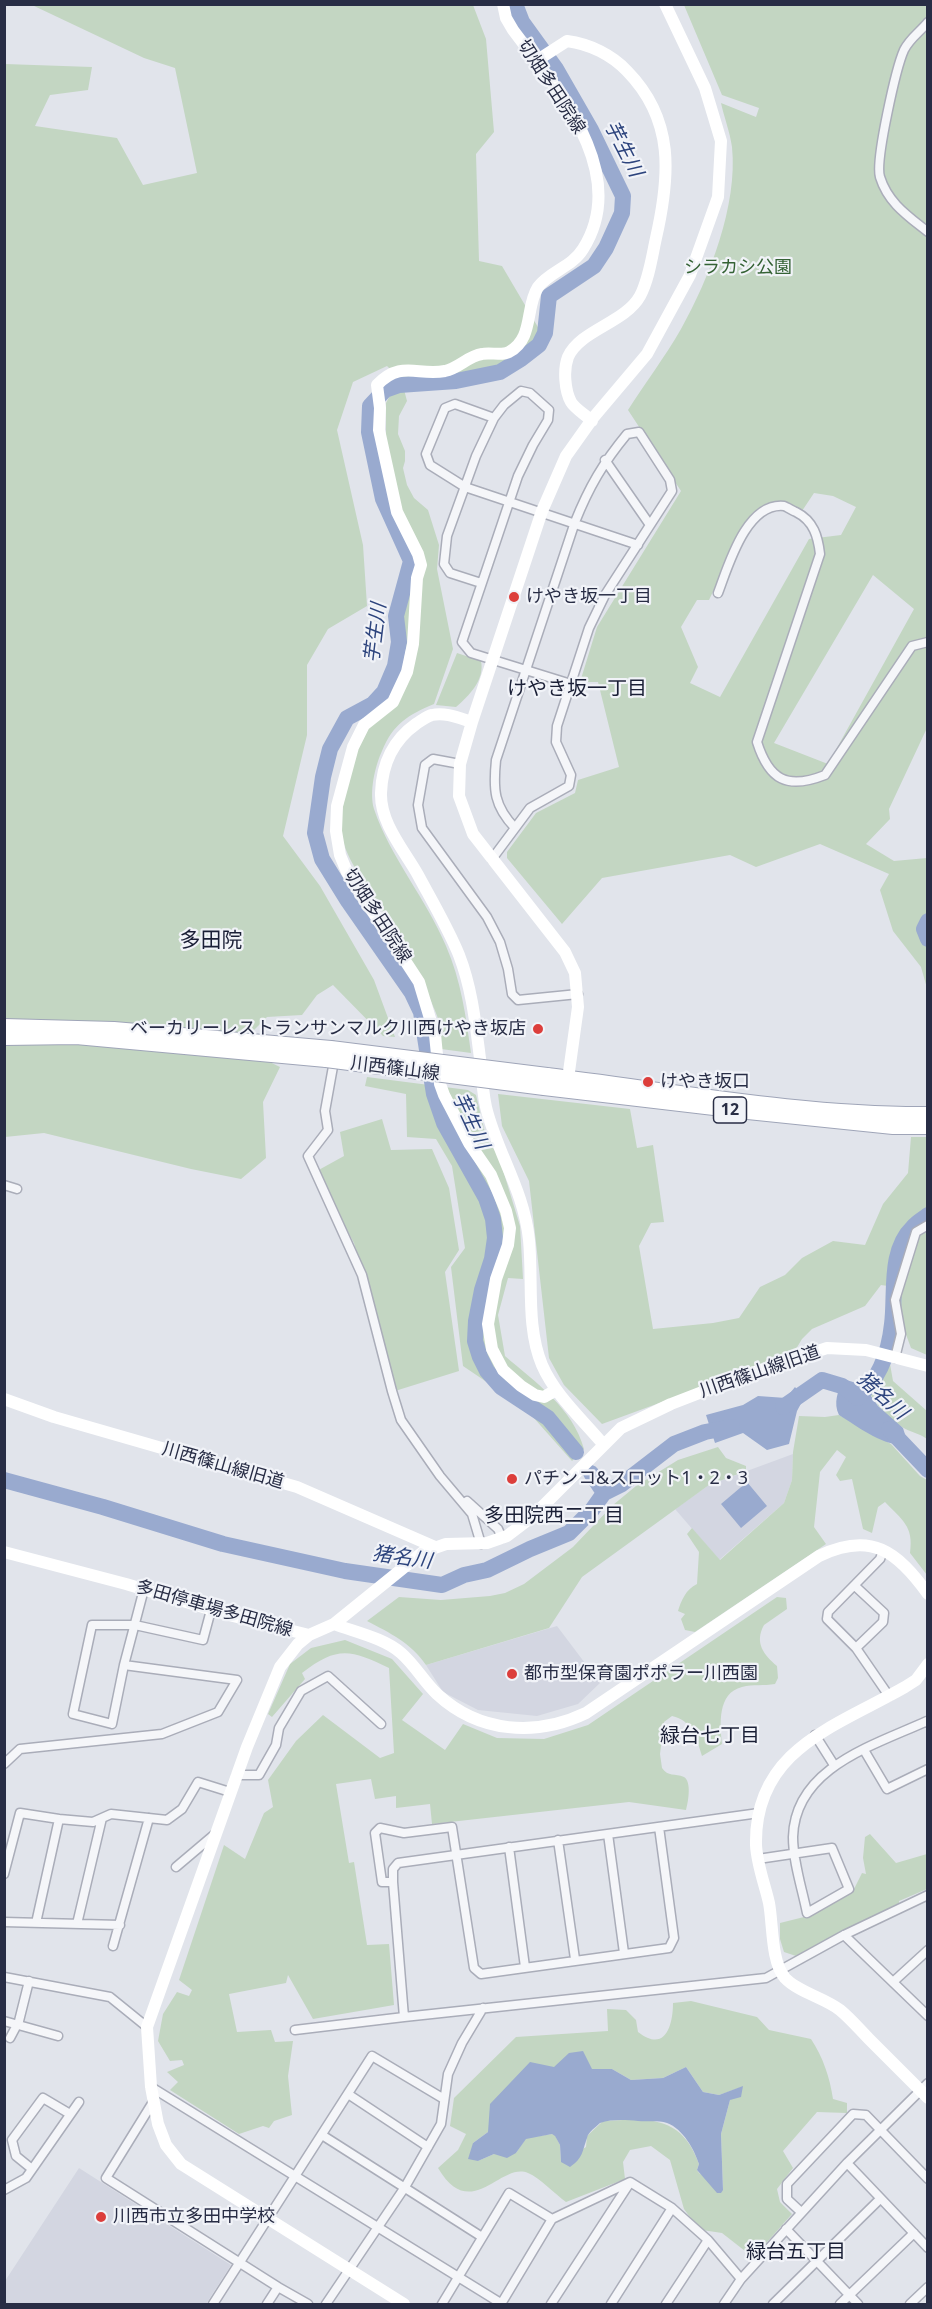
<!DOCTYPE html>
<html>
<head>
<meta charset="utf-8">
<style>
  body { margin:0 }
  #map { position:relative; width:932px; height:2309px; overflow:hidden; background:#e1e4eb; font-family:"Noto Sans",sans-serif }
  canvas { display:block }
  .frame { position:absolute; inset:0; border:6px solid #282d45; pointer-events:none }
</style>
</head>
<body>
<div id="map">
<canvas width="932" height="2309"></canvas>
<div class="frame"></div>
</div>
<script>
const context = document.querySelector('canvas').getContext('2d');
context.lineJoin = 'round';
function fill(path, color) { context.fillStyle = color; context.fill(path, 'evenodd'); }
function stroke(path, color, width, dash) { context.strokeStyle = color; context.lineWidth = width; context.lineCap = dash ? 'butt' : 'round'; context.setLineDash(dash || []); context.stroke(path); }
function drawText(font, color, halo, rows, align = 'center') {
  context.font = font + ' "Noto Sans","Noto Sans JP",sans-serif'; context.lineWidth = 4.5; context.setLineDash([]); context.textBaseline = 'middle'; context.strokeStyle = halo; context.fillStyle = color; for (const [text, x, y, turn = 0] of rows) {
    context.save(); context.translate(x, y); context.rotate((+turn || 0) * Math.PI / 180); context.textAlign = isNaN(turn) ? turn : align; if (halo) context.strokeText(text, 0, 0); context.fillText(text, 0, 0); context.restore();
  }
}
const built = new Path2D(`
  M793,1454L792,1480L784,1503L719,1560L675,1509L709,1485Z
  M557,1626L600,1683L578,1704L537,1716L478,1710L443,1692L426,1665Z
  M79,2168L231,2265L206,2304H5V2281Z`);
const green = new Path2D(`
  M32,5H473L486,39L494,132L476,154L479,261L502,266L542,334L495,372L455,377L442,388L402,382L407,401L399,416L398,434L405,451V461L403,468L407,485L414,498L428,510L439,545L437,569L453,649L434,704C408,715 393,724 382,751C375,766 369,792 374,809C390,857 427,900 446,946C461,980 466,1017 471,1053L441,1049C441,1042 442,1034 440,1027C439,1018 434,1009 431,1001C415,963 393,929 372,894C357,871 339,848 341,820C342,804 358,740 367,729C389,702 404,704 414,665L403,647L404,596L415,565L396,497L386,446V403L393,390L395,374L387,366L353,382L337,430L363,545L367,606L328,629L307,665V735L283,836L320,886L374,980L395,1037L383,1036L333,985L317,995L302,1015L267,1017L254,1030L253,1054L280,1067L263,1102L266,1158L241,1179L191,1169L44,1133L5,1137V64L92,67L88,90L50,95L35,126L117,138L143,185L197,173L175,68L144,58Z
  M684,5H927V728L889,809L890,819L866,844L894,861L927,858V988L921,967L893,931L880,890L889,874L820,844L756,867L730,855L602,878L562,924L507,858V852L536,813L575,793L578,780L619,767L598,682H580L597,627L681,491L628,410C645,383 665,357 681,329C709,279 738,205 732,147C730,132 724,117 721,103L756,117L759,108L722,95ZM814,493L833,496L856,507L841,535L809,539L720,697L690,683L698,667L681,627L697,600H709L747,520L767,503H789L802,511ZM873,575L914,609L828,764L774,743Z
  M457,653L481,661C485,680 469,696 456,707L436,705Z
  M367,1077L468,1090L476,1095L486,1137L499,1157L520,1226L523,1279L508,1278L498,1315L505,1356C535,1382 573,1408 584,1449L572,1461L525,1408L463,1366L451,1267L465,1248L452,1166L436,1139L407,1137L406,1094L365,1086Z
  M498,1094L630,1109L637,1148L653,1145L664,1222L651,1223L639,1246L653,1329L713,1323L739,1318L760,1287L785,1275L802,1258L833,1241L865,1245L883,1204L908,1173L911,1137H927V1355L911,1348L888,1286L881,1285L865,1306L812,1329L802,1339L793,1354L602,1424L564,1385L549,1358L529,1181L502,1126Z
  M382,1119L391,1150L432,1149L449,1188L459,1250L445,1272L459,1371L395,1391L354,1243L315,1172L344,1156L340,1132Z
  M887,1362L890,1364L893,1381L927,1411V1439C919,1433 910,1432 902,1427C885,1418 874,1400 864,1385L876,1364Z
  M839,1415L891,1444L920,1476L927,1480V1575L910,1553C914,1526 902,1520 885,1502L878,1507L872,1533L863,1529L852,1479L840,1481L836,1475L846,1457L837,1450L820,1472L814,1527L826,1544L695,1632L685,1630L681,1619L685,1614L678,1611C681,1601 686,1589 697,1584L699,1552L687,1534L692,1528L720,1560L784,1503L792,1480L793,1452L799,1416L825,1417Z
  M718,1447L726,1458L746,1466V1471L709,1485L582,1577L549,1628L426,1665C411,1643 390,1633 367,1621L399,1597L441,1600L490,1596L505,1593L524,1584L573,1547L613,1505L636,1486L678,1460Z
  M777,1597L786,1598L787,1609L764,1625C754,1643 764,1655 777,1666L778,1678L775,1684C764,1686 753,1684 742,1687C717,1693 720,1725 722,1744L702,1756C697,1739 692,1720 672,1716L664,1722L660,1754L662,1768C668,1777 675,1773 684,1777C692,1782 688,1803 686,1810L629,1802L432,1824L430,1804L396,1808V1796L375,1799L371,1779L336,1784L349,1863L354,1862L367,1945L389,1944L394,2005L313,2019L288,1975L286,1983L229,1994L237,2032L271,2030L275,2042L293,2041L288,2076L292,2115L274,2121L269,2128L263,2126L239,2134L170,2090L178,2082L167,2072L184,2065L182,2060L170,2061L158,2041L163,2014L177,1992L189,1996L192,1990L179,1980L224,1845L245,1859L264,1813L273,1807L268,1780L296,1741L323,1715L380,1758L394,1753L389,1668C350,1649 337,1646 302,1673L305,1679L272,1717L268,1714L290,1664L311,1648L345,1640L392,1659L423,1694L402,1720L445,1750L463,1724L497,1738L544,1739L588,1725Z
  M870,1834L896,1863L927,1854V1889L899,1901V1903L796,1956L784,1952L780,1939V1923L804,1917L854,1889L862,1873L866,1874L863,1858L865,1837Z
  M691,2001L757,2017L769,2030L811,2039C823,2057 830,2078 833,2099L847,2103V2113L817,2112L783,2151L793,2168L777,2189L780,2202L792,2214L760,2250L756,2247L745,2251L722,2233L702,2230L695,2224L684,2209L670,2160L651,2146L630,2150L623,2162L625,2179L566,2202C555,2194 540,2178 528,2173C501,2161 471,2224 438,2168L458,2150L466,2134L450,2126L454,2098L516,2037L608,2031L607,2009L626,2010L636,2020L638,2032C665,2053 673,2026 673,2003ZM686,2067L703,2092L719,2095L742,2087L730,2100L721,2134L723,2190L699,2173L697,2170L699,2164C681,2114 648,2119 603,2121L587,2136L586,2147L561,2162L560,2145L555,2135L552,2134L526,2138L516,2153L494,2154L478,2161L473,2143L488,2132L592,2069H612L631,2080L663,2078Z`);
const water = new Path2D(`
  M843,1379L863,1385L878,1406L903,1428L908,1444C884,1448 859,1427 839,1415C833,1403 838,1391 843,1379Z
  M795,1387L804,1398L797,1411L789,1444L767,1450L743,1433L715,1443L706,1415L743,1405L758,1396L786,1398Z
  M747,1482L767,1506L741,1528L721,1504Z
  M583,2051L592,2069H612L631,2080L663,2078L686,2067L703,2092L719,2095L743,2086L741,2097L730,2100L721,2134L723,2190L721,2193H717L697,2170L699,2164C694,2149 683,2129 667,2123C658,2120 647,2122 638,2121C626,2120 612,2119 600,2123C596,2127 588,2132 587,2138C582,2152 583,2158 570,2167L561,2162L560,2145L555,2136L552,2134L526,2139L516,2153L507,2158L494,2154L478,2161L468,2159L473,2143L488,2132L490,2104L530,2062L554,2067L569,2053Z`);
const river = new Path2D(`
  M515,4L522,22L556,69L591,130L623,196L622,213L606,248L594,266L549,296L545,333L539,345L521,359L500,372L456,381L399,385L385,390L370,406L369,432L383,499L411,561L396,616L399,642L395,666L384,692L373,704L347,718L330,749L323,777L315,833L322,859L348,901L412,993L421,1012L434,1094L444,1123L486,1198L493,1219L495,1238L492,1259L482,1290L476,1321L475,1341L480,1357L487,1371L501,1387L548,1418L576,1452
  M928,921L924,929L928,939
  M857,1398C879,1380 889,1352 892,1324C896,1294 888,1251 913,1227C917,1222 923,1219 928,1215
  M783,1407L822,1380L842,1386L858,1398
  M889,1429L928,1470
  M591,1473L604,1493
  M4,1480L103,1507L223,1544L345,1571L442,1585L464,1575L487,1570L530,1549L569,1533L592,1510L604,1493L622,1484L674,1444L705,1432L732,1427`);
const street = new Path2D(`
  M928,22C920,32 910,38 904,50C896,68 875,161 880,177C888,203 908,216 928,232
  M494,418L455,404L445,408L426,454L430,465L465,487L638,545
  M605,460L650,525
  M481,583L450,573L444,564L447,536L476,456L494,418L504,405L521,391L530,393L549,410L548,420L533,445L518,476L462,642L471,653L571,684
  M718,593C728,567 746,502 784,506C787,507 793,511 796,512C814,521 818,537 820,554L757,742C769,780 787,790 825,775L912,646L928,642
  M460,764L433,759L425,765L418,805L422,828L487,917L500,942L508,969L512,994L518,1000L578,994
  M492,859L530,808L569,786L571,775L556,742L557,726L589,628L605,595L672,491L670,480L639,432L627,434C603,463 589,487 575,522L496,760C493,790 494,806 515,828
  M334,1061L325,1111L328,1130L308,1156L362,1275L392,1391L401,1420L440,1476L472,1514L481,1544
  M4,1185L17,1189
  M895,1358L901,1334L895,1300L916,1232L928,1225
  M467,1501L498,1529L502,1538
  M883,1551L880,1559L828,1612L827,1619L856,1648L889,1696
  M855,1586L884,1613L883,1622L856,1648
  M124,1665L112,1724L73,1714L92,1625H135L203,1640L211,1610
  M815,1735L834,1765
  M864,1750L887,1789L928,1769
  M4,1764L20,1749L162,1734L218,1712L237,1680L124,1665L144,1589
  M237,1775H259L276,1745L279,1728L301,1691L328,1676L381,1724
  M608,1834L624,1953
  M558,1840L575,1959
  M509,1847L525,1967
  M758,1859L832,1848L849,1889L807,1913C802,1888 793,1862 793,1837C795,1767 875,1745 927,1721L928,1723
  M176,1867L215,1834
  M4,1874L20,1813L59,1819L93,1822L111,1814L167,1820L182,1809L198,1782L230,1792
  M393,1882H382L375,1833L380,1828L404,1833L452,1827L474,1968L481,1974L669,1948L674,1938L659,1827
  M4,1922L120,1925
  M36,1923L59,1819
  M77,1924L102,1818
  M844,1935L928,2016
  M113,1946L149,1818
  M4,1977L110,1997L147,2027
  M893,1982L928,1950
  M404,2017L766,1978L844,1935L928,1895
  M4,2021L58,2036
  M295,2030L404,2017L393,1882V1869L398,1863L759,1813
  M10,2038L19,2021L29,1981
  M151,2087L502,2304
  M348,2094L428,2147
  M153,2102L106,2178L278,2287L267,2304
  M322,2135L482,2237
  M847,2163L928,2248
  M32,2169L16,2156L12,2140L43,2098L70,2114
  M4,2190L26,2178L79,2102
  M801,2212L787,2199V2184L853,2114L866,2115L928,2179
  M786,2229L858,2304
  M278,2287L308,2304
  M213,2304L372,2056L444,2099
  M326,2304L405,2187L441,2124L448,2074L462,2043L483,2008
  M442,2304L509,2193L552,2219L630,2182L672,2208L708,2240L741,2279L847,2163L928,2083
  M501,2304L552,2219
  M551,2304L629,2184
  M611,2304L672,2208
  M666,2304L708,2240
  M724,2304L741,2279
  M773,2304L880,2199
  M840,2304L914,2233
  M910,2304L928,2287`);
const secondary = new Path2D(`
  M503,4L506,18L513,30C557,89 631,173 583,249C572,267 550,271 538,287C525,307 534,339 509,352C502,356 490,352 482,354C468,356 459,368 445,371C417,376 401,360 377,385L380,408L379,430L397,512L418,554L421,565L417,578L413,644L407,672L393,702L364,725L353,747L337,806L336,831L340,855L347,872L419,982L435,1035L440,1084L444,1095L469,1143L491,1175L506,1211L510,1228L508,1245L496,1279L488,1324L492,1349L503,1370L521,1386L535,1395L544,1397L556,1390
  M536,61L567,41C590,44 612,55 627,71C675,120 670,176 656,238C652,256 649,279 640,296C625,323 580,330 568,357C563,370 565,391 571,402C575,409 586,415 592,421
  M472,722C459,718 445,712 432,715C427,716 421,721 416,724C392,741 382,764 381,793C380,823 404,850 418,875C432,901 448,928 459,955C473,991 476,1029 481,1066C482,1080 483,1094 486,1107C497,1153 524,1190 529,1240C533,1281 526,1327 542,1365C555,1395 582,1419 603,1444
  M567,1086L578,1007L575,973L565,952L473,834L459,796L460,764L472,722L542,511L566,456L593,418L647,354L690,275L718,197L721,141L705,88L665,4
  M4,1399L54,1417L297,1487L435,1547
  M4,1552L126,1584L233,1616L309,1635L334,1624L423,1552L446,1544L487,1543L507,1536L532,1517L621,1428L671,1404L746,1375L827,1348L866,1350L928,1366
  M334,1624C355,1632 384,1638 401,1653C415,1665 424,1682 437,1694C479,1733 536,1737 586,1713L819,1556C871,1531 897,1551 928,1594
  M309,1635L298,1644L280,1667L247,1747L147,2027L151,2087L158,2124L166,2145L181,2164L404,2304
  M928,1664L916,1680L905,1687C837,1726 754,1749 756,1845C757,1865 765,1885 769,1903C773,1924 771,1962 785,1978C798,1992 825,1998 840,2010C851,2019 860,2030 869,2039C889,2059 908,2078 928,2098`);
const primary = new Path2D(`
  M4,1026L114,1029L331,1048
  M4,1038L76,1037L326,1060
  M547,1075C670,1090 803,1115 928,1114
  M544,1088L748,1112L893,1127H928`);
const primaryBridge = new Path2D(`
  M331,1048L547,1075
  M326,1060L544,1088`);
const markers = [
  [514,597,6,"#dc3e3b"],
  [538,1029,6,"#dc3e3b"],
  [648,1082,6,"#dc3e3b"],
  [512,1479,6,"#dc3e3b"],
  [512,1674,6,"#dc3e3b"],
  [101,2217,6,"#dc3e3b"]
];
const shields = [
  [730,1110,33]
];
const shieldNames = [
  ["12",730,1110]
];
const streetNames = [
  ["切畑多田院線",551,87,57],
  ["切畑多田院線",377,916,57],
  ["川西篠山線",395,1069,7],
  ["川西篠山線旧道",760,1372,-19],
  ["川西篠山線旧道",223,1466,16],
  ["多田停車場多田院線",214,1609,16]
];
const parkNames = [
  ["シラカシ公園",738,268]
];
const poiNames = [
  ["けやき坂一丁目",526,597],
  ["ベーカリーレストランサンマルク川西けやき坂店",526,1029,"right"],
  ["けやき坂口",660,1082],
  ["パチンコ&スロット1・2・3",524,1479],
  ["都市型保育園ポポラー川西園",524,1674],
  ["川西市立多田中学校",113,2217]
];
const waterNames = [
  ["芋生川",623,149,63],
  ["芋生川",376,633,-83],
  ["芋生川",470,1121,65],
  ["猪名川",882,1396,42],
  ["猪名川",402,1558,8]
];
const neighbourhoodNames = [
  ["けやき坂一丁目",577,689],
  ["多田院西二丁目",554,1516],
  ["緑台七丁目",710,1736],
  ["緑台五丁目",796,2252]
];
const quarterNames = [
  ["多田院",211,941]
];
fill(built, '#d3d6e1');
fill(green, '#c3d6c2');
fill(water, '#99aacf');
stroke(river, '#99aacf', 16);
stroke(street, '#aaadb9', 11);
stroke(primary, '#9fa5b8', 16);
stroke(street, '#f5f6f9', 8);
stroke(secondary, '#fff', 12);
stroke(primary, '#fff', 14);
stroke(primaryBridge, '#9fa5b8', 16, []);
stroke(primaryBridge, '#fff', 14);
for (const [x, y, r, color] of markers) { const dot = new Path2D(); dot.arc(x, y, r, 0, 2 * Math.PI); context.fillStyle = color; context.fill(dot); stroke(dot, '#f1f3f8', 2); }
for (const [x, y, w] of shields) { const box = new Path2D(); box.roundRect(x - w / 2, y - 13, w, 26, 4.5); context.fillStyle = '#f1f3f8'; context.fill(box); stroke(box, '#282d45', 1.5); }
drawText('bold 16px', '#282d45', null, shieldNames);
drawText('18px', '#282d45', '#f1f3f8', streetNames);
drawText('18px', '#346234', '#f1f3f8', parkNames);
drawText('18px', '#282d45', '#f1f3f8', poiNames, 'left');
drawText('italic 20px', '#2d447d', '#f1f3f8', waterNames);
drawText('20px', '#1a1f36', '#f1f3f8', neighbourhoodNames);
drawText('21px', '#1a1f36', '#f1f3f8', quarterNames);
</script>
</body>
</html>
